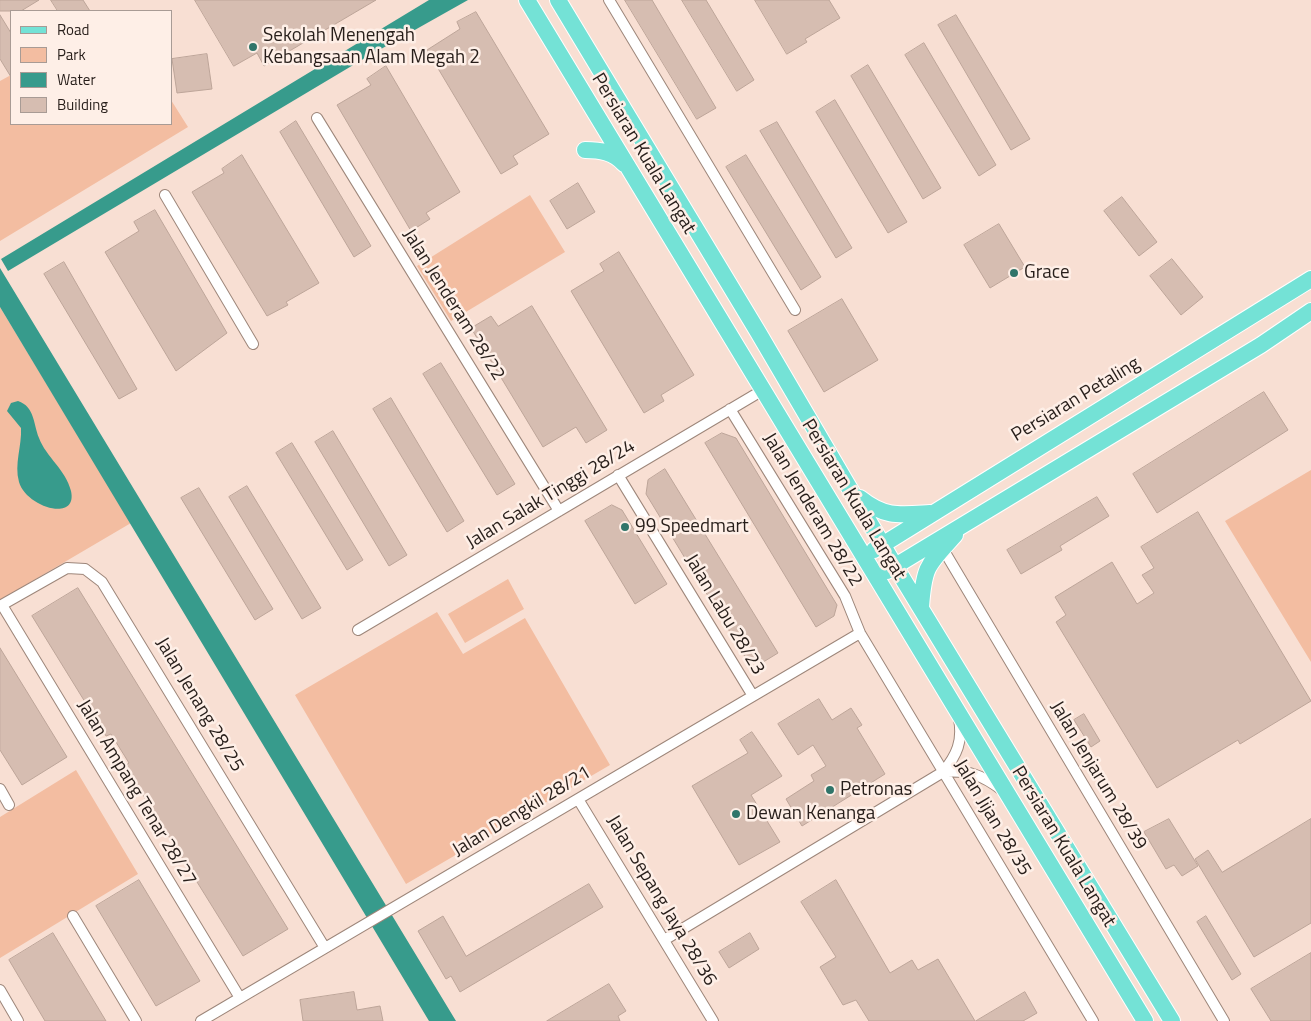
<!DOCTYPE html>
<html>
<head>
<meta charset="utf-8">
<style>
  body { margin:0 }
  #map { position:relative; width:1311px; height:1021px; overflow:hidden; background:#f8dfd3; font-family:"Titillium Web",sans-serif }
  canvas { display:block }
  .legend { position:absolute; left:10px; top:10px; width:162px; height:115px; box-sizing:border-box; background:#feefe7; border:1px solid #a89b95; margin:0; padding:6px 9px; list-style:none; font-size:15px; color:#271e1a }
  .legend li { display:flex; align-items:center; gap:10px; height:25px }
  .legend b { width:25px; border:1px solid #a89b95 }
</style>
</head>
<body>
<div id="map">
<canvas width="1311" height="1021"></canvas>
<ul class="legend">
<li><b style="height:6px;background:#74e2d6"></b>Road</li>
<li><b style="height:14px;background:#f3bda1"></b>Park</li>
<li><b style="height:14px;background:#379b8c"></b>Water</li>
<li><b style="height:14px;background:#d6bdb1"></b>Building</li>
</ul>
</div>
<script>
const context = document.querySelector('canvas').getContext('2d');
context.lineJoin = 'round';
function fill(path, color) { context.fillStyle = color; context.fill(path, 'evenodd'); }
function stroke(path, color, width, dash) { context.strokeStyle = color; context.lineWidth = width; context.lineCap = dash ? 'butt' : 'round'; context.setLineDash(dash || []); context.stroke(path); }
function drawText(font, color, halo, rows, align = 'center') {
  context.font = font + ' "Titillium Web",sans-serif'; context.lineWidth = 5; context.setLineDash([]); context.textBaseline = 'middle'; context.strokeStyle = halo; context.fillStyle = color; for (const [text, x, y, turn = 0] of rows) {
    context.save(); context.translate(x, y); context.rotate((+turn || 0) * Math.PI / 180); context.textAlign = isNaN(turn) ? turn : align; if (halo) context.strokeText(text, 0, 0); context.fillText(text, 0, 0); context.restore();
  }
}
const green = new Path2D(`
  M11,75V124H171V100L188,127L0,241V81Z
  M530,195L565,252L451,321L417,266Z
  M0,307L131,523L0,600Z
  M1311,470V662L1225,521Z
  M508,579L524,609L465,643L448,614Z
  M437,612L463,654L525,618L610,765L406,884L295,695Z
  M76,770L138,874L0,958V817Z`);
const water = new Path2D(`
  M429,0H468L365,58L8,271L1,259Z
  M0,268L456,1021H429L0,307Z
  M18,401C35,407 33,423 39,438C46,457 66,470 71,491C78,523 26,507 19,482C14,464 22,446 21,428L7,411L11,403Z`);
const building = new Path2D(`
  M0,0H39L21,11H0Z
  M51,0H83L90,11H58Z
  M195,0H376L264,66L257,53L234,66Z
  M625,0H652L716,108L697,119Z
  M682,0H706L754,80L737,91Z
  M755,0H829L840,18L805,39L807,42L787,54Z
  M476,12L549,134L513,156L518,164L501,174L427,50L460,29L457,22Z
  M0,15L11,33V77L0,59Z
  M956,15L1030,139L1011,150L938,25Z
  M924,43L996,165L979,176L905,55Z
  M207,54L212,89L177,93L172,59Z
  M868,65L941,188L923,199L851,76Z
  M386,66L460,192L426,213L430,219L411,231L337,105L371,85L367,79Z
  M835,100L907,222L888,233L816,112Z
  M296,121L371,246L354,257L280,132Z
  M777,122L852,248L836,258L760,131Z
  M242,155L319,283L286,302L288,305L267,316L192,192L224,173L222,169Z
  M746,155L821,277L801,290L726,167Z
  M578,183L595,212L567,229L550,201Z
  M1122,197L1157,242L1139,256L1104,211Z
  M155,210L227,333L176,371L105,252L139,231L134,222Z
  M999,224L1025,267L990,288L964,245Z
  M619,252L694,375L661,395L664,401L644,413L571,291L604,271L600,264Z
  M1172,259L1203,297L1181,315L1150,276Z
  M64,262L137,389L119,399L44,274Z
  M842,299L878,360L824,392L788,331Z
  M532,306L607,430L586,443L576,427L543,447L471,328L491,316L498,326Z
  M441,363L515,484L497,495L423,374Z
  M1264,392L1288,430L1157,513L1133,474Z
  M391,398L464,521L447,532L373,409Z
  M333,431L407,555L389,566L315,442Z
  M722,433L736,438L837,605L834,616L816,627L705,443Z
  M292,443L363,560L347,570L276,453Z
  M665,469L778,653L760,664L747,660L646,494L648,480Z
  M247,486L321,608L302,619L229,497Z
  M199,488L273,609L255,620L181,498Z
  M1097,497L1109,516L1060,546L1062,550L1021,574L1007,550Z
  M612,505L622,510L667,584L635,604L585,521Z
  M1198,512L1311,701L1240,744L1238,740L1157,788L1056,622L1066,615L1055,597L1112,562L1137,604L1154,593L1142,575L1154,568L1141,547Z
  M78,588L288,929L243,956L125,766L129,763L111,734L106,736L32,616Z
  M0,648L67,757L22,785L0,750Z
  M819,699L832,720L851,708L862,725L857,728L885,774L802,826L786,799L814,781L811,775L826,766L813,745L798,755L778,724Z
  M1084,714L1100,741L1091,747L1074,720Z
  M752,732L782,776L751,795L780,842L739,865L692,786L748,753L740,740Z
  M1169,819L1198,866L1182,876L1174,865L1166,869L1144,832Z
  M1311,819V923L1254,957L1195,859L1208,850L1222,872Z
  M139,880L200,981L156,1006L96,906Z
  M836,880L890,973L912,960L918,970L938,959L975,1021H869L856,1000L843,1005L820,967L836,957L801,902Z
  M589,884L603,907L460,992L451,976L446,979L418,931L443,916L466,956Z
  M1206,916L1241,974L1232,980L1197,922Z
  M53,933L65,953L106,1021H45L9,960Z
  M750,933L759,949L729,968L719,952Z
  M1311,953V1021H1271L1251,989Z
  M609,984L626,1011L618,1016L620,1021H547Z
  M354,992L357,1010L380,1006L383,1021H303L300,1000Z
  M1025,992L1037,1013L1023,1021H976Z`);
const minor = new Path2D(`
  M609,0L795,310
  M317,118L559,511
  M165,195L253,344
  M730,409L845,596L860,633L1093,1021
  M618,475L753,696
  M943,549L1224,1021
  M2,605L240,998
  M0,606L67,568L85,569L102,582L325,948
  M358,630L763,390
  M943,772C969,770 982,775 1002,790
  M0,789L9,805
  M578,799L713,1021
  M73,916L136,1021
  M664,940L943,772C957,755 963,741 959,719
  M0,990L18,1021
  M201,1021L860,633`);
const primary = new Path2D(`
  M527,0L1145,1021
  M558,0L758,332L895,566L1172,1021
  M585,150C600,150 614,152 624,164
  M860,498C885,518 900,515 930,513
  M874,550L1311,279
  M887,571L1261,345L1311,311
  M921,607C924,565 928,565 955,535`);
const markers = [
  [253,47,5,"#30756a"],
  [1014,273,5,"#30756a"],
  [625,527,5,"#30756a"],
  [830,790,5,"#30756a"],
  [736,814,5,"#30756a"]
];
const poiNames = [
  ["Sekolah Menengah",263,36],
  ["Kebangsaan Alam Megah 2",263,58],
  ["Grace",1024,273],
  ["99 Speedmart",635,527],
  ["Petronas",840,790],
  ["Dewan Kenanga",746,814]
];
const streetNames = [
  ["Persiaran Kuala Langat",643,154,59],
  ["Jalan Jenderam 28/22",453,305,58],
  ["Persiaran Petaling",1076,400,-31],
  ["Jalan Salak Tinggi 28/24",551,495,-31],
  ["Persiaran Kuala Langat",853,500,59],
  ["Jalan Jenderam 28/22",812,510,59],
  ["Jalan Labu 28/23",724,615,59],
  ["Jalan Jenang 28/25",199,705,59],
  ["Jalan Jenjarum 28/39",1098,776,59],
  ["Jalan Ampang Tenar 28/27",136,793,59],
  ["Jalan Dengkil 28/21",522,812,-31],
  ["Jalan Jijan 28/35",992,818,59],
  ["Persiaran Kuala Langat",1063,847,59],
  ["Jalan Sepang Jaya 28/36",661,901,59]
];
fill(green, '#f3bda1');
fill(water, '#379b8c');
fill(building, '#d6bdb1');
stroke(building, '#bda599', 1);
stroke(minor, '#9d867a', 12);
stroke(primary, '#fff', 18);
stroke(minor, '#fff', 10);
stroke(primary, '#74e2d6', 16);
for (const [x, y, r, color] of markers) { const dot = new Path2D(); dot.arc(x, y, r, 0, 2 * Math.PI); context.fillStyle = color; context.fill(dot); stroke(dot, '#feefe7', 2); }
drawText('19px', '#271e1a', '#feefe7', poiNames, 'left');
drawText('19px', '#271e1a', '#feefe7', streetNames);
</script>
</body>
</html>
